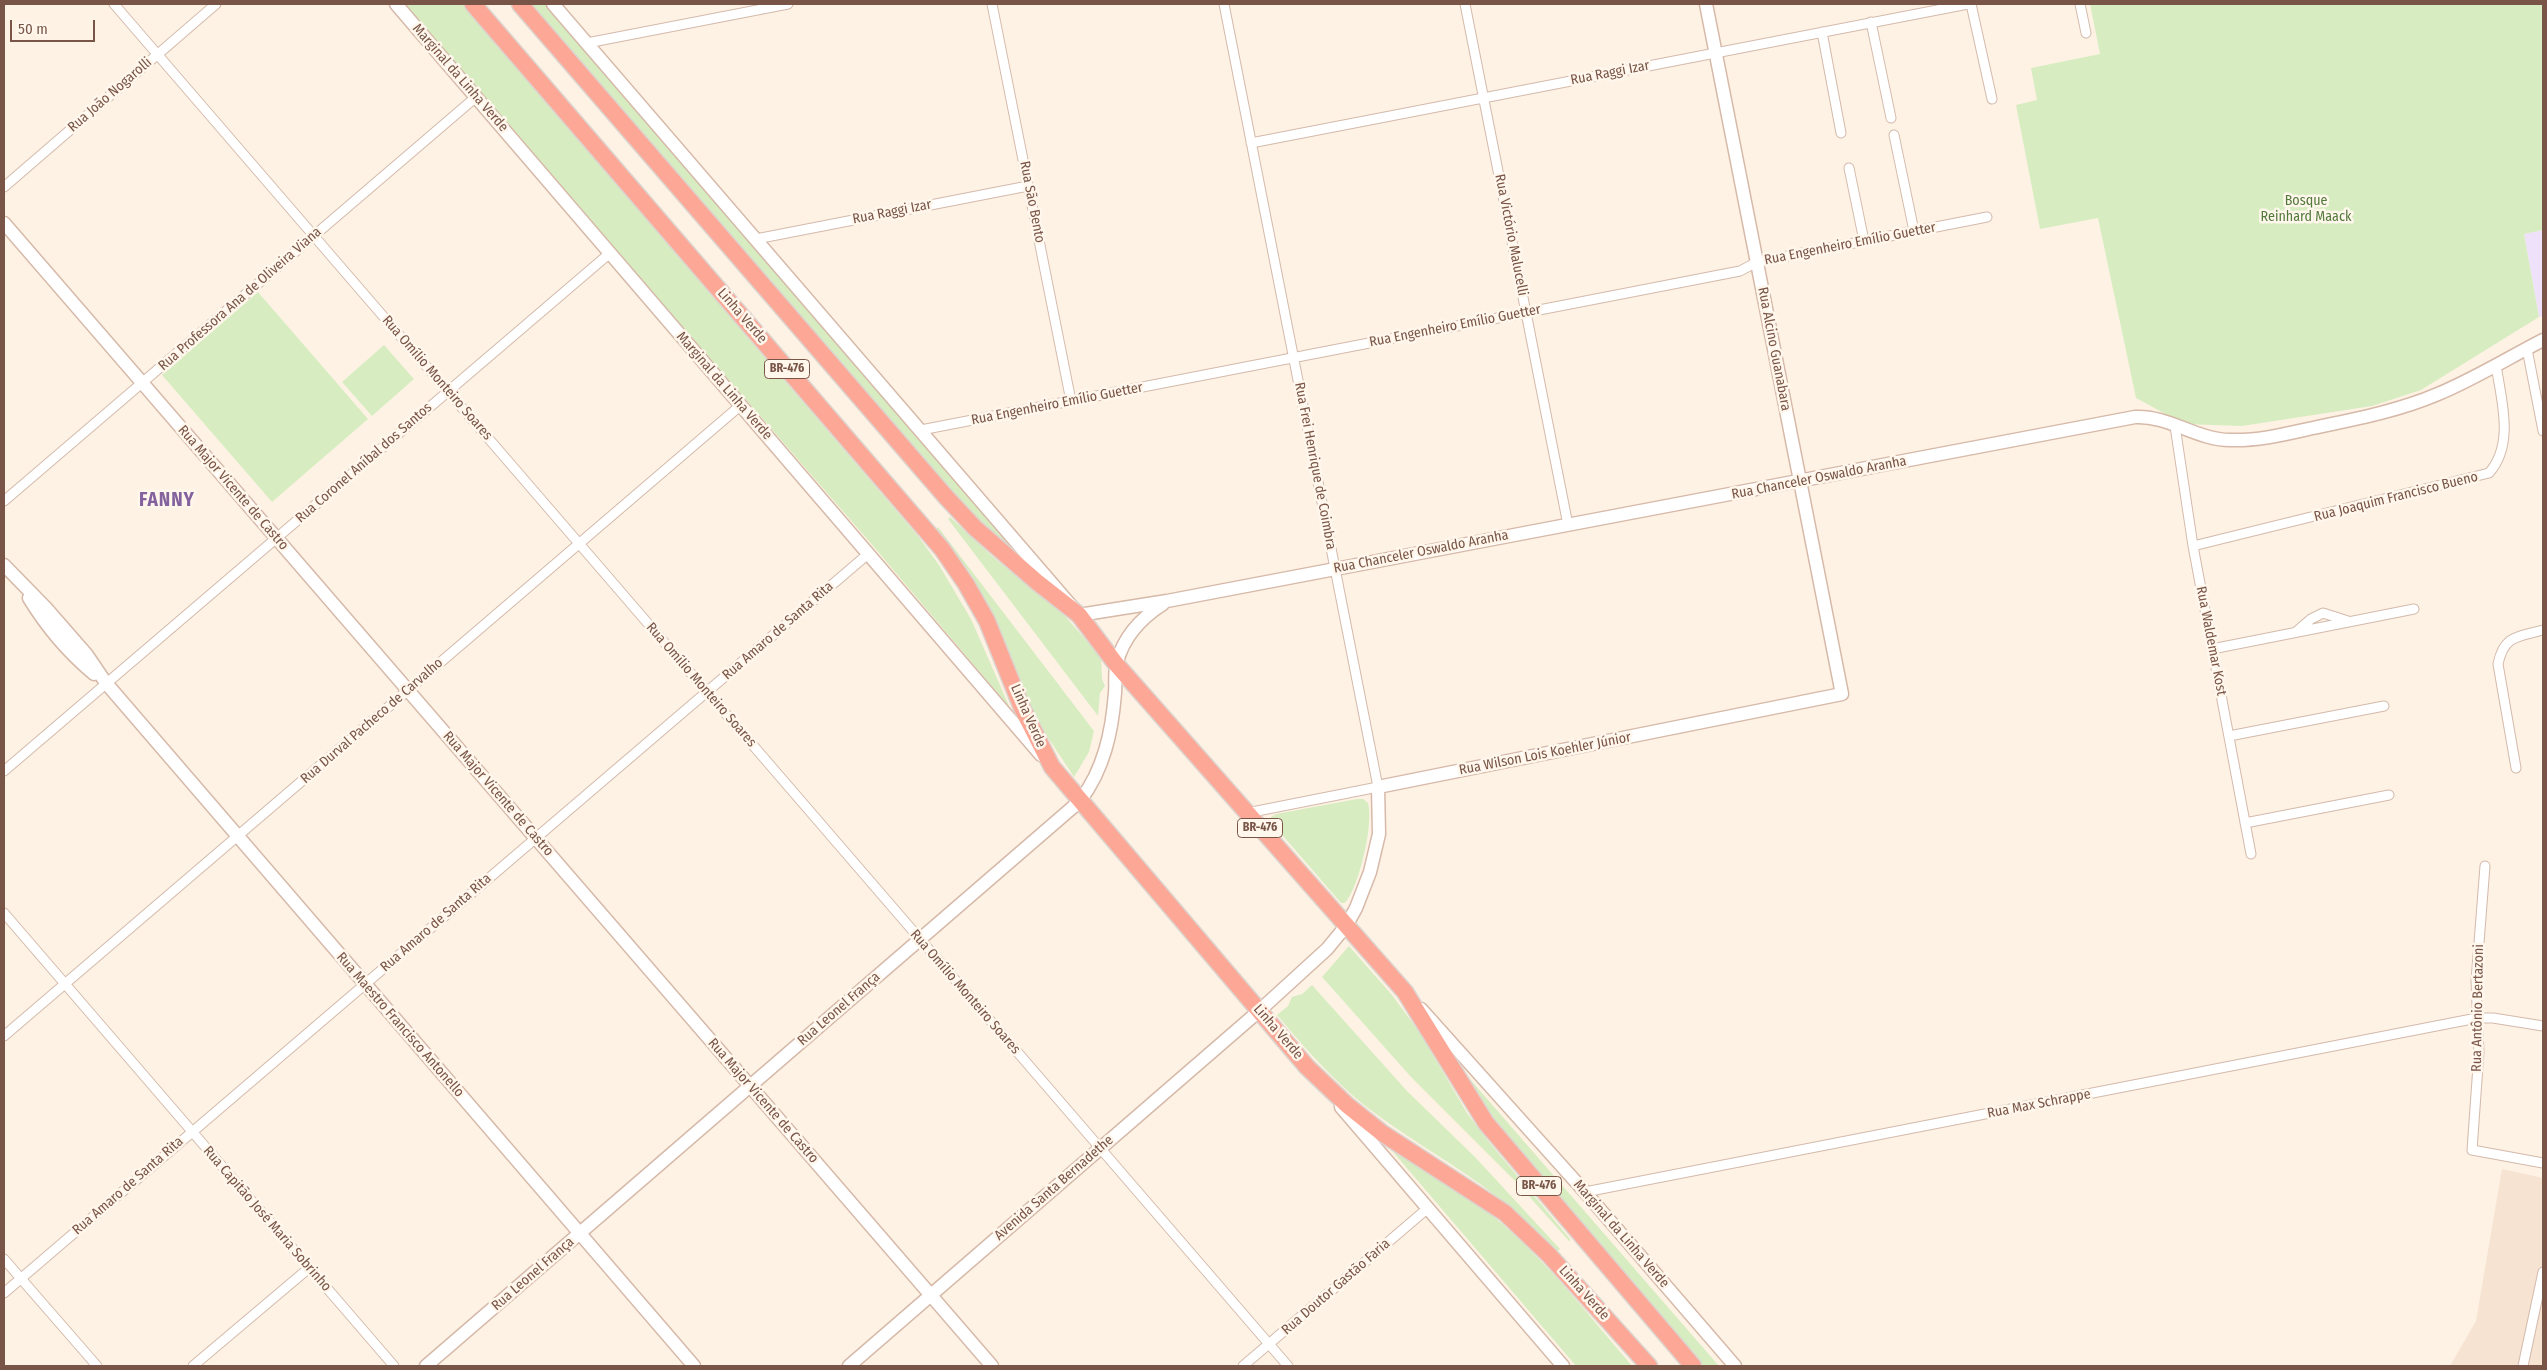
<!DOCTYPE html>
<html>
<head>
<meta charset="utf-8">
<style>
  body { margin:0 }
  #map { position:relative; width:2547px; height:1370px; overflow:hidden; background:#fef2e4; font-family:"Fira Sans Condensed",sans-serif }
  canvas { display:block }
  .frame { position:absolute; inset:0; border:5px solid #795547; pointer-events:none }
  .scale { position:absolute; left:10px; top:20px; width:85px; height:22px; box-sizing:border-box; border:2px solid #795547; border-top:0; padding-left:6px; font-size:15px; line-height:18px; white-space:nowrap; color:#795547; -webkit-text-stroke:4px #fff6ec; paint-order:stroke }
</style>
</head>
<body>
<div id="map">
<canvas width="2547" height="1370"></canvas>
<div class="frame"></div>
<div class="scale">50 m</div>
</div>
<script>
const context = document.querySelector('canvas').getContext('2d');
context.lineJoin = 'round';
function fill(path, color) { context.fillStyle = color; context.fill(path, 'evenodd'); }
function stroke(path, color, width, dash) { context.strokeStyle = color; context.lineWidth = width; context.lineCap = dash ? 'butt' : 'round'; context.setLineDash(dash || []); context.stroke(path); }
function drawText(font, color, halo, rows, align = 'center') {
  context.font = font + ' "Fira Sans Condensed",sans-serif'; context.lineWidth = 5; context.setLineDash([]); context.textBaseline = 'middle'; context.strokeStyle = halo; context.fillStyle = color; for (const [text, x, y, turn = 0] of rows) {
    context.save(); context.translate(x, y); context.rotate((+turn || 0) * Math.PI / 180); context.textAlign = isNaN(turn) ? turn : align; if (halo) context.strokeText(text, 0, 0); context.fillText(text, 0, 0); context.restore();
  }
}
const residential = new Path2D(`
  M2502,1169L2543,1178V1366H2450L2476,1321Z`);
const education = new Path2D(`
  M2543,230V316L2539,317L2524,234Z`);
const green = new Path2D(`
  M402,4H462L918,536L939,565L971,619L1010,708L874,547Z
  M531,4H546L1021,556L980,522L955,495Z
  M2090,4H2543V230L2524,234L2539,317L2421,390L2372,406L2242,426L2184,424L2136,398L2098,218L2040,229L2016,105L2037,100L2031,68L2100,54Z
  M258,292L368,419L272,502L162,375Z
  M384,345L414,379L372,416L342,382Z
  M950,517L993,557L1064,615L1101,657L1102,679L1105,686L1100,693L1098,716L948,519Z
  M938,527L1094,731L1089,752L1074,777L1045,733L935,530Z
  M1357,799H1363L1368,803C1374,824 1359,887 1345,903H1341L1271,822V817L1276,814Z
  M1349,946L1392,995L1420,1033L1467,1113L1489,1142L1571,1240L1569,1241L1518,1184L1411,1077L1322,977Z
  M1312,985L1407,1091L1475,1157L1560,1249L1558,1251C1533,1228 1508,1204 1480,1184C1442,1157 1401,1134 1364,1105C1332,1079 1304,1047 1277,1015L1288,1006L1292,997L1302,994Z
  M1469,1078L1719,1366H1704L1507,1137L1468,1079Z
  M1388,1146C1429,1172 1471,1196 1507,1228C1553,1269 1592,1319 1632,1366H1576Z`);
const street = new Path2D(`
  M114,4L1288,1366
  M992,4L1071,401
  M1224,4L1378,787L1247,813
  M1465,4L1568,525
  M1971,4L1992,99
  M2080,4L2086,33
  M1871,22L1891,118
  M1822,32L1841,133
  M587,43L788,4
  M1894,135L1914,231
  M1251,143L1968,4
  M1849,168L1864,241
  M4,187L216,4
  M756,239L1028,186
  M2527,349L2543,431
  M2175,426L2193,546L2251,854
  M921,430L1740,271L1757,262L1987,217
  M4,501L476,97
  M2193,546L2489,473C2515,444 2501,399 2496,365
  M2296,632L2311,619L2323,613L2348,621
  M2212,649L2414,609
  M2229,736L2384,706
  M2516,768L2498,664C2504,635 2518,637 2543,630
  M4,771L610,253
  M2245,823L2389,795
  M2485,866L2476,981L2479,1052L2472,1150L2543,1163
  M4,913L394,1366
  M4,1036L741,405
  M1585,1192L2477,1018H2493L2543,1026
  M4,1259L97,1366
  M4,1293L868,554
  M193,1366L309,1268
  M1243,1366L1428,1208
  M2523,1366L2543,1272`);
const secondary = new Path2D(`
  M396,4L1041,755
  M553,4L1079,615L1167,601L2135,417C2168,415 2197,440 2230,440C2259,441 2286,434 2313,428C2356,419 2398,411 2438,394C2474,379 2508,358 2543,340
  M4,223L992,1366
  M4,565L46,608L87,655L106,683L694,1366
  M29,598C46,626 69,653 94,674
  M1421,1009L1585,1192L1735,1366
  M1341,1107L1563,1366
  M426,1366L1080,801C1104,769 1112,732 1115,693C1116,683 1114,672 1117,662C1124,636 1141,618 1163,604
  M849,1366L1259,1011L1327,949L1346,926L1356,908L1370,872L1379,834L1378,787L1842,694L1706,4`);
const highway = new Path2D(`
  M473,4L942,549L966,584L987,621L1022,708L1052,767L1307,1067L1347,1105L1382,1133L1505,1213L1549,1255L1649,1366
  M520,4L946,497L975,528L1037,582L1079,615L1116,664L1405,992L1486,1123L1693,1366`);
const shields = [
  [787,369,45],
  [1260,828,45],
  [1539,1186,45]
];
const shieldNames = [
  ["BR-476",787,369],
  ["BR-476",1260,828],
  ["BR-476",1539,1186]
];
const streetNames = [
  ["Rua Raggi Izar",1610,73,-11],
  ["Marginal da Linha Verde",460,78,49],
  ["Rua João Nogarolli",110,95,-41],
  ["Rua São Bento",1032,202,79],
  ["Rua Raggi Izar",892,212,-11],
  ["Rua Victório Malucelli",1511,235,79],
  ["Rua Engenheiro Emílio Guetter",1850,244,-11],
  ["Rua Professora Ana de Oliveira Viana",240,299,-41],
  ["Linha Verde",742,316,49],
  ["Rua Engenheiro Emílio Guetter",1455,326,-11],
  ["Rua Alcino Guanabara",1774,349,79],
  ["Rua Omílio Monteiro Soares",437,378,49],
  ["Marginal da Linha Verde",724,386,49],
  ["Rua Engenheiro Emílio Guetter",1057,404,-11],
  ["Rua Coronel Aníbal dos Santos",364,463,-41],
  ["Rua Frei Henrique de Coimbra",1315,466,79],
  ["Rua Chanceler Oswaldo Aranha",1819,478,-11],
  ["Rua Major Vicente de Castro",233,488,49],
  ["Rua Joaquim Francisco Bueno",2396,497,-14],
  ["Rua Chanceler Oswaldo Aranha",1421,552,-11],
  ["Rua Amaro de Santa Rita",778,631,-41],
  ["Rua Waldemar Kost",2211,641,79],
  ["Rua Omílio Monteiro Soares",701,685,49],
  ["Linha Verde",1028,716,66],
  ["Rua Durval Pacheco de Carvalho",372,721,-41],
  ["Rua Wilson Lois Koehler Júnior",1545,754,-11],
  ["Rua Major Vicente de Castro",498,794,49],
  ["Rua Amaro de Santa Rita",436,923,-41],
  ["Rua Omílio Monteiro Soares",965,992,49],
  ["Rua Antônio Bertazoni",2478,1008,-89],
  ["Rua Leonel França",839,1009,-41],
  ["Rua Maestro Francisco Antonello",400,1025,49],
  ["Linha Verde",1278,1032,49],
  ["Rua Major Vicente de Castro",763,1101,49],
  ["Rua Max Schrappe",2039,1104,-11],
  ["Rua Amaro de Santa Rita",128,1186,-41],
  ["Avenida Santa Bernadethe",1054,1188,-41],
  ["Rua Capitão José Maria Sobrinho",267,1219,49],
  ["Marginal da Linha Verde",1621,1234,49],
  ["Rua Leonel França",533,1274,-41],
  ["Rua Doutor Gastão Faria",1336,1287,-41],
  ["Linha Verde",1584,1293,48]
];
const parkNames = [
  ["Bosque",2306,201],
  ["Reinhard Maack",2306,217]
];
const districtNames = [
  ["FANNY",167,501]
];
fill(residential, '#f6e3d2');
fill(education, '#efe1fa');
fill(green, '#d7edc1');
stroke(street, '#d3baac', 11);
stroke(secondary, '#d6b9a9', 15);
stroke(highway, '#dcd3cf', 19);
stroke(street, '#fff', 9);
stroke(secondary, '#fff', 12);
stroke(highway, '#fda896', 16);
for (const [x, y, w] of shields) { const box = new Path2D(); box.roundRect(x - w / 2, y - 9.5, w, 19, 4); context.fillStyle = '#fff6ec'; context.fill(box); stroke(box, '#795547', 1); }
drawText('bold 12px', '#795547', null, shieldNames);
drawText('14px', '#795547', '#fff6ec', streetNames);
drawText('14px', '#537a3c', '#fff6ec', parkNames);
context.letterSpacing = '1px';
drawText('bold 19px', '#84629d', '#fff6ec', districtNames);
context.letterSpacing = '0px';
</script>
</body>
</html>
